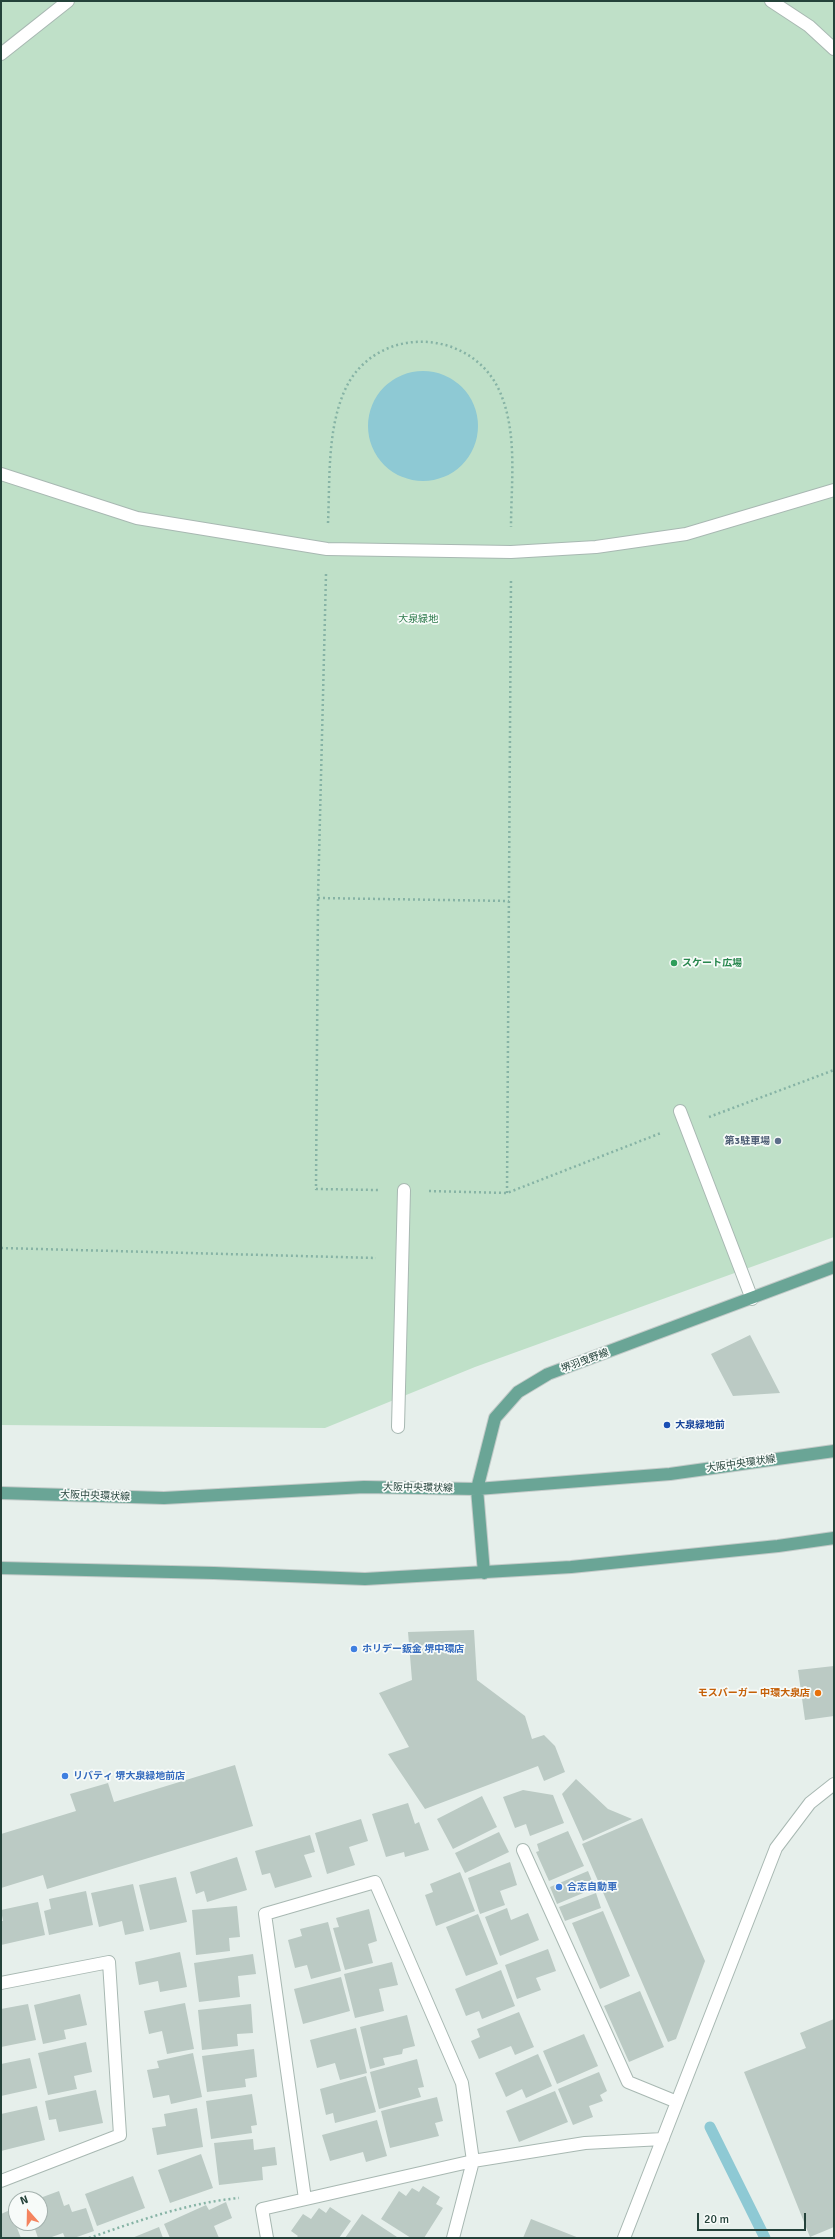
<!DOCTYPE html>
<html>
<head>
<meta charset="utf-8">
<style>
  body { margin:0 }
  #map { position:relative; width:835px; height:2239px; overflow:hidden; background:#e6efeb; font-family:Signika,sans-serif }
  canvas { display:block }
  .frame { position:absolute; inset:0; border:2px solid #24423a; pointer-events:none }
  .north { position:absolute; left:8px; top:2191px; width:40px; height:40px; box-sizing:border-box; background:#f7fbf9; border:1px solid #a3b1ad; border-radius:50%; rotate:340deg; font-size:11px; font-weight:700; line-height:16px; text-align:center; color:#24423a }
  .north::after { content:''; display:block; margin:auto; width:14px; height:18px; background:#f4845f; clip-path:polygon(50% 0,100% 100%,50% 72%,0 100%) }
  .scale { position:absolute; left:697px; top:2213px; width:109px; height:18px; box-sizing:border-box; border:2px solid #24423a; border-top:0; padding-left:5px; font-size:12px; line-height:14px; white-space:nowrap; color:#24423a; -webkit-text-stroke:3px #f7fbf9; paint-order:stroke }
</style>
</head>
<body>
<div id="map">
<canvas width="835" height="2239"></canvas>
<div class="frame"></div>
<div class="north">N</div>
<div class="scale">20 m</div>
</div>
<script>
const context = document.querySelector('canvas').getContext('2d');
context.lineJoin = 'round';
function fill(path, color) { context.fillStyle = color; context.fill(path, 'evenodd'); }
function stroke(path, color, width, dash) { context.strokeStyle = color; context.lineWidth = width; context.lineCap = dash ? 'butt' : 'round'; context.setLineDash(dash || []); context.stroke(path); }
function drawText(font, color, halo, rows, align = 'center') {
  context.font = font + ' Signika,"Noto Sans JP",sans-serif'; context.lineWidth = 3.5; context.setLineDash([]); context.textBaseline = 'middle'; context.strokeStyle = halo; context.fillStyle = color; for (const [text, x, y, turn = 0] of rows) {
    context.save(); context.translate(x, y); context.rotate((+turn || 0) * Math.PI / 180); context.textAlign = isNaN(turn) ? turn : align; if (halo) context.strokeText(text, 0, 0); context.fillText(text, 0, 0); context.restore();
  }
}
const green = new Path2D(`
  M1,1H834V1237L475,1367L325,1428L1,1425Z`);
const water = new Path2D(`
  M368 426a55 55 0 1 1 110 0a55 55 0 1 1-110 0Z`);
const stream = new Path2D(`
  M710,2127L765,2238`);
const building = new Path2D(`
  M750,1335L780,1393L733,1396L711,1354Z
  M474,1630L477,1680L525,1716L532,1739L544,1735L555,1746L565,1772L544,1781L538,1766L425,1809L388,1754L409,1747L379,1693L412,1680L408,1632Z
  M834,1666V1716L805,1720L798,1670Z
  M235,1765L253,1826L47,1889L43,1875L1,1888V1834L76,1811L70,1794L108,1783L114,1802Z
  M576,1779L608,1809L632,1819L583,1841L562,1794Z
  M523,1790L553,1795L564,1823L530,1836L526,1824L515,1828L503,1797Z
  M482,1796L497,1827L453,1849L437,1819Z
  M408,1803L415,1824L419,1822L429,1850L405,1857L404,1852L386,1857L372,1814Z
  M642,1818L705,1961L676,2039L668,2042L582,1844Z
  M361,1819L368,1841L349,1847L355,1865L327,1874L315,1833Z
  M568,1831L584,1866L549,1881L536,1852L539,1851L537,1844Z
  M499,1832L509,1852L465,1873L455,1853Z
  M310,1835L315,1852L304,1855L312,1877L275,1888L270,1873L262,1875L255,1851Z
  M237,1857L247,1890L207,1902L204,1891L196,1894L190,1872Z
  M510,1862L517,1885L500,1891L505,1905L480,1914L468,1878Z
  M588,1871L595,1888L557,1904L550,1887Z
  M460,1872L475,1911L436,1926L425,1895L433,1892L430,1884Z
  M176,1877L187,1922L150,1930L139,1885Z
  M133,1884L144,1931L125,1935L122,1921L99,1927L91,1893Z
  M86,1891L93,1925L49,1935L44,1911L51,1909L49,1899Z
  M596,1893L601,1908L565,1921L559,1907Z
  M38,1902L45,1935L1,1945V1921H3L1,1910Z
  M237,1906L240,1937L229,1938L230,1951L196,1955L192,1910Z
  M507,1908L511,1920L528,1913L539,1940L500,1956L485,1917Z
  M369,1909L377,1941L368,1944L373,1963L345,1970L333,1928L339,1927L336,1918Z
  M603,1911L630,1976L600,1989L572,1923Z
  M478,1914L498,1964L466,1976L446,1927Z
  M328,1922L341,1971L311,1979L307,1965L295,1968L288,1940L302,1936L300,1929Z
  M548,1949L556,1971L536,1978L541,1990L517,1999L505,1965Z
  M180,1952L187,1987L160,1992L158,1981L139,1985L135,1962Z
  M253,1954L256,1974L238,1976L240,1997L199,2002L194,1963Z
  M392,1962L398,1985L379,1989L384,2011L355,2018L344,1974Z
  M501,1970L515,2006L482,2019L479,2011L466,2016L455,1989Z
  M341,1977L350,2011L303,2024L294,1989Z
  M640,1991L664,2047L629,2062L604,2006Z
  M80,1994L87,2025L64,2030L66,2039L43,2044L34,2005Z
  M185,2003L194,2049L167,2054L162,2031L149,2034L144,2011Z
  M28,2004L36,2040L1,2047V2009Z
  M251,2004L253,2033L237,2034L238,2046L202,2050L198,2010Z
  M519,2012L534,2047L515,2055L511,2046L479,2059L471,2041L480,2037L477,2029Z
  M407,2015L415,2046L403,2049L402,2054L383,2058L385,2065L370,2069L360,2027Z
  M834,2019V2227L810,2237L744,2072L806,2048L800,2033Z
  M356,2028L367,2073L340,2080L335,2063L317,2068L310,2040Z
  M584,2034L598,2066L557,2084L543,2051Z
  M86,2042L92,2072L74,2076L77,2089L48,2095L38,2053Z
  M254,2049L257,2077L245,2079L246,2087L207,2092L202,2056Z
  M193,2053L202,2097L171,2104L169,2095L153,2098L147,2070L159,2068L157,2061Z
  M538,2054L552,2086L526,2098L522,2089L506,2097L495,2073Z
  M30,2058L37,2088L1,2096V2064Z
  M417,2059L424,2087L418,2088L421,2097L379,2109L370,2072Z
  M599,2072L607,2091L600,2095L603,2101L589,2106L593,2117L573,2125L558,2089Z
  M366,2076L376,2112L335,2123L333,2113L326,2115L320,2089Z
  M96,2090L103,2123L59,2132L56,2119L49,2120L45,2101Z
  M555,2091L568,2122L519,2142L506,2111Z
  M252,2094L257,2125L251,2126L252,2133L211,2139L206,2101Z
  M437,2097L443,2121L435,2123L439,2136L390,2148L381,2111Z
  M37,2106L45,2140L1,2151V2114Z
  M197,2108L203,2147L157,2155L152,2128L166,2126L164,2114Z
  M377,2120L387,2156L366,2162L363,2152L330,2161L322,2135Z
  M253,2139L254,2150L275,2147L277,2165L262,2167L263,2180L219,2185L214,2143Z
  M201,2154L213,2188L170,2203L158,2170Z
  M133,2176L145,2208L97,2226L85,2194Z
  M423,2186L440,2197L436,2204L443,2208L424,2238H411L381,2219L399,2191L406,2196L412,2188L419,2192Z
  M59,2191L64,2206L69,2204L72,2212L86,2208L94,2231L74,2238H65L63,2233L49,2238H38L33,2223H40V2198Z
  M226,2202L232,2218L214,2226L219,2238H170L164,2224L206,2205L209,2210Z
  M330,2207L351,2221L339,2238H296L298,2236L291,2231L303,2214L311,2219L319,2208L326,2213Z
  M10,2210L21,2238H1V2214Z
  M362,2214L397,2237L345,2238Z
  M531,2219L579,2238H523Z
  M159,2227L163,2238H132Z`);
const path = new Path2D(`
  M328,523C330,480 327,432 344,392C373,324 471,326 500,392C518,434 511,483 511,527
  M326,574L318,898L316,1189L378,1190
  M318,898L509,901
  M709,1117L834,1070
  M429,1191L507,1193L661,1133
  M507,1193L511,578
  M1,1248L376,1258
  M89,2238C138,2221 187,2203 239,2198`);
const minor = new Path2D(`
  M771,1L809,26L834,49
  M1,54L68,1
  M1,474L137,518L327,549L511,552L596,547L686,534L834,490
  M680,1111L752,1299
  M398,1427L404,1190
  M523,1850L628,2082L677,2102
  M1,1983L109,1962L120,2135L1,2181
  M305,2199L265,1914L375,1882L462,2083L473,2161L453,2238
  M267,2238L262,2209L473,2161L585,2143L663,2139
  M624,2238L776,1848L810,1803L834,1784`);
const major = new Path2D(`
  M1,1493L164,1498L364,1487L477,1489L670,1474L834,1451
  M1,1568L214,1573L365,1579L571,1567L778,1546L834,1538
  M484,1573L477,1489L495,1418L518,1392L548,1374L834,1267`);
const markers = [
  [674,963,4,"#2e9e5b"],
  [778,1141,4,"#5c6f8a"],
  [667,1425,4,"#1a4fb4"],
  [354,1649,4,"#3f7fe0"],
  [818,1693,4,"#e8710a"],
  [65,1776,4,"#3f7fe0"],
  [559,1887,4,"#3f7fe0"]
];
const parkNames = [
  ["大泉緑地",418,619]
];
const leisureNames = [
  ["スケート広場",682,963]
];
const serviceNames = [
  ["第3駐車場",770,1141]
];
const streetNames = [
  ["堺羽曳野線",585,1361,-20],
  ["大阪中央環状線",741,1464,-8],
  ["大阪中央環状線",418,1488,1],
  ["大阪中央環状線",95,1496,2]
];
const transitNames = [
  ["大泉緑地前",675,1425]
];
const shopNames = [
  ["ホリデー鈑金 堺中環店",362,1649],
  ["リバティ 堺大泉緑地前店",73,1776],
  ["合志自動車",567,1887]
];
const foodNames = [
  ["モスバーガー 中環大泉店",810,1693]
];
fill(green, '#bfe0c8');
fill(water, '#8ec9d4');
stroke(stream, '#8ec9d4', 11);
fill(building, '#bbcac4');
stroke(minor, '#a8b8b2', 14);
stroke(major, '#c2cac8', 14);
stroke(path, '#86b3a5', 2.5, [2, 3]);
stroke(minor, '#fff', 12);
stroke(major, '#6aa596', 12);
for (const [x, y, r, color] of markers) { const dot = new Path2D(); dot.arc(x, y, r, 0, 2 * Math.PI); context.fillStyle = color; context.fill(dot); stroke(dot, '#f7fbf9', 1.5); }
drawText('10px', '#2d7a4b', '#f7fbf9', parkNames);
drawText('bold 10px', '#27864d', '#f7fbf9', leisureNames, 'left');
drawText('bold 10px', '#4e5e75', '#f7fbf9', serviceNames, 'right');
drawText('10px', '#24423a', '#f7fbf9', streetNames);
drawText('bold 10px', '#164399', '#f7fbf9', transitNames, 'left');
drawText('bold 10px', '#366cbe', '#f7fbf9', shopNames, 'left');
drawText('bold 10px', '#c56008', '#f7fbf9', foodNames, 'right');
</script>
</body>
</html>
